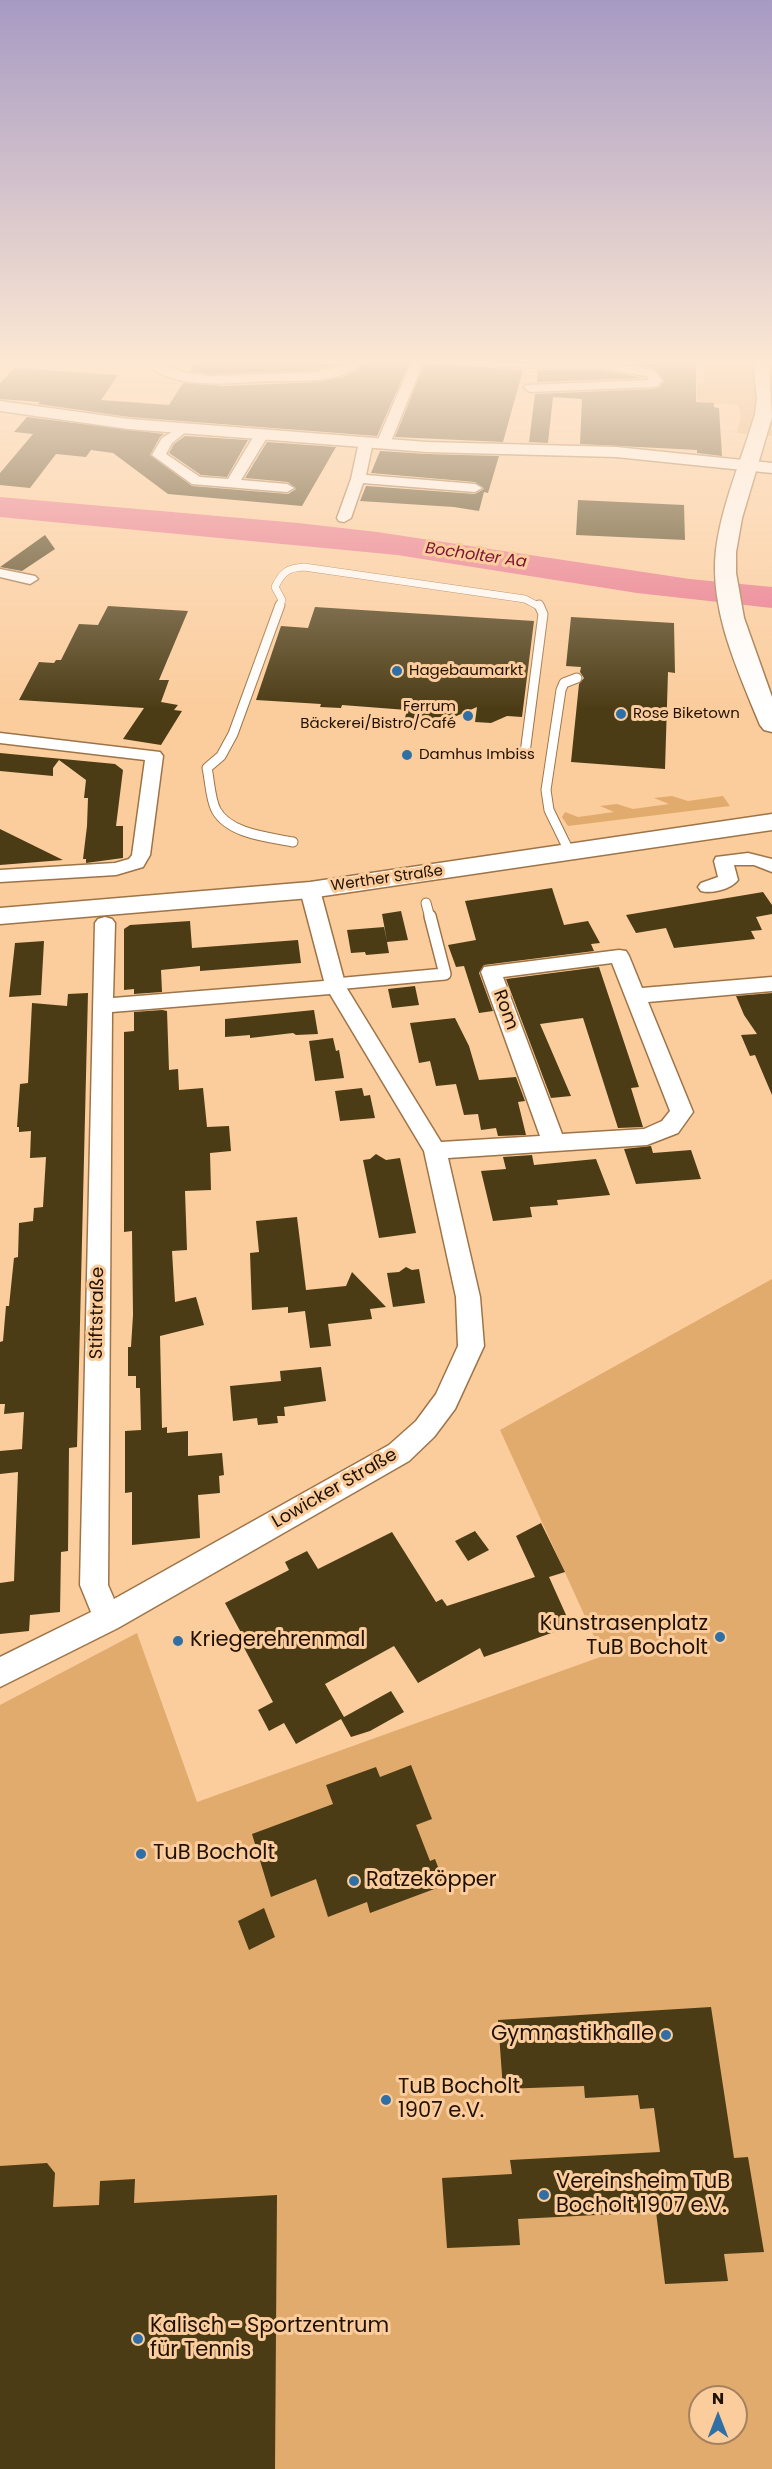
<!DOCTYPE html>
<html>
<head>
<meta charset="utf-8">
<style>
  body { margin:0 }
  #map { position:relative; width:772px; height:2469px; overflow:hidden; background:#fbcd9d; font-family:Poppins,sans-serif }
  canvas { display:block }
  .north { position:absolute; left:688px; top:2385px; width:60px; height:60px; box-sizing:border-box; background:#fbcd9d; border:2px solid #a4825f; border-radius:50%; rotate:0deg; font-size:16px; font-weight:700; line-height:24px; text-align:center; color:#211101 }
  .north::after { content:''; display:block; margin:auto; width:21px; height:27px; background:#306fa5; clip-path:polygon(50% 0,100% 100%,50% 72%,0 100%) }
</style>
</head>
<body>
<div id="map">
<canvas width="772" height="2469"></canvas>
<div class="north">N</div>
</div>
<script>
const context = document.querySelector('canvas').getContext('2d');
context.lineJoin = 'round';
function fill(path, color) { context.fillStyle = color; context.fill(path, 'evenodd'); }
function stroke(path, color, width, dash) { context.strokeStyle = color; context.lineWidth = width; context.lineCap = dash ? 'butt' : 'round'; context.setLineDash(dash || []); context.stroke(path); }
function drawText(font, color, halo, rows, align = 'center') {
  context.font = font + ' Poppins,sans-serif'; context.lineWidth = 6; context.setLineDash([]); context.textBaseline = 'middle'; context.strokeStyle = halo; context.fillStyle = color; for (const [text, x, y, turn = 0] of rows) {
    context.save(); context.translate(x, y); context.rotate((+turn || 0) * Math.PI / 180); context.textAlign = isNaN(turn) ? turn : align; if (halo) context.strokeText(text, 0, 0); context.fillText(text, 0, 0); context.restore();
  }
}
const green = new Path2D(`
  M705,363H772V436L737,433L741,415L738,405L697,402V384L703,383Z
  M672,796L688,801L723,796L730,806L568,826L562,817L565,812L578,817L614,812L600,806L617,804L633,809L669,804L654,798Z
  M772,1279V2469H0V1705L137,1633L197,1802L603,1656L500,1430ZM700,2397H736V2433H700Z`);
const water = new Path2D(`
  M0,497L298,523L377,532L690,579L772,587V608L637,593L397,555L0,517Z`);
const building = new Path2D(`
  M195,363H344L316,370L211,374L190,371Z
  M363,363H409L377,436L129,417L38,404L40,402L0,399V383L15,368L118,375L101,400L169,405L183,383L224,386L319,382L343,377L354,372Z
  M425,363L523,370L503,442L395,437Z
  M628,363H696V402L714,403V407L719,408L722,456L697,453V450L580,444L582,399L553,397L548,443L529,442L535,394L654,389L660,387L664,381L654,368Z
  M538,370H602L644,378L537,382Z
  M27,417L164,434L160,437L150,455L192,486L288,494L296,489L288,482L245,478L267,442L336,447L302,506L168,494L113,453L91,450L86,457L56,454L30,488L0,485V473L33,434L14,432Z
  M185,436L248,440L227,477L201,475L169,453L174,444Z
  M380,451L427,454L499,456L488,493L484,492L479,511L454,507L360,501L366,486L475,494L484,489L475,482L371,473Z
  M578,500L684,505L685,540L576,535Z
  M45,535L55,549L22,571L0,567Z
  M108,606L188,611L159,680H169L161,702L178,705L174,710L182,711L161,745L123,739L144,708L19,700L39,662L54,663L56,660H61L79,624L98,625Z
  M315,607L534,621L522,717L507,716L491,723L475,722L477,707L445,721L405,718L407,710L342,705L341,708L320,707L321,704L256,700L281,626L308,628Z
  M571,617L674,623L675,673L668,672L665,769L571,762L579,684L584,678L580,672L581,667L566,666Z
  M0,753L115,764L123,770L116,826H123V858L86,863V859H83L87,826L88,798H84L86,780L59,760L53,768V776L0,771Z
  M0,829L63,860L0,865Z
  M552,888L564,925L588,921L600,943L591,944L594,951L484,965L479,973L493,1011L479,1013L464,966L456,967L448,945L476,940L465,901Z
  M763,892L772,905V914L756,917L762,930L751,931L755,939L674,948L666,928L636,933L626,915Z
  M401,911L408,940L387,942L389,953L366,955L365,952L351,953L347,930L384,927L387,941L382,914Z
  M190,921L192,948L298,940L301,963L200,971V966L161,970L162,992L134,994V989L124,990V929L130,925Z
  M44,941L41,995L9,997L15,943Z
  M599,967L639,1087L631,1088L643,1127L618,1128L583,1018L540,1024L571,1096L551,1098L506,979Z
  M415,986L419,1005L392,1008L388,989Z
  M88,993L77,1447L69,1448L68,1551L61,1552L60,1612L30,1615L29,1631L0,1634V1583L14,1581L18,1472L0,1474V1451L22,1449L24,1412L4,1414L5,1404H0V1342L3,1341L6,1306H9L14,1258L18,1257L19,1223L33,1221L34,1208L43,1207L46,1157L30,1158L31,1131L19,1132V1127H17L20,1084L28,1083L32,1003L67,1006L68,994Z
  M772,993V1095L755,1055L750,1056L741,1035L757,1034L744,1015L736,996Z
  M162,1010L167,1011L169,1070L178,1069L179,1090L203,1088L207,1127L229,1126L231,1151L210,1153L211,1190L185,1191L187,1250L172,1251L175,1302L196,1297L204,1325L160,1336L162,1428L167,1427V1433L188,1431V1456L222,1453L224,1475L219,1476L220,1493L198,1495L200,1538L132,1545V1492L125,1493V1431L141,1430L140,1388H136V1376H128V1347H131L133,1315L132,1231L124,1232V1032L134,1031V1012Z
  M314,1010L318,1034L296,1035L293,1033L250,1038V1035L225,1037V1019Z
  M455,1018L469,1046L479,1080L516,1077L525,1101L518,1102L526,1135L498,1136L496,1128L481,1130L478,1114L464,1115L456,1084L436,1086L430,1061L419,1063L410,1023Z
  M333,1038L336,1051L339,1050L344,1078L315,1081L309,1041Z
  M362,1088L364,1096L370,1095L375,1118L340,1121L335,1091Z
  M651,1146L653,1153L691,1150L701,1179L636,1184L624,1149Z
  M376,1154L386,1160L400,1158L416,1233L379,1238L363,1160L370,1159Z
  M532,1155L534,1165L596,1159L610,1195L557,1200L558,1205L530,1207L532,1217L493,1221L481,1171L506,1169L503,1157Z
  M297,1217L306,1290L346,1286L352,1272L386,1307L370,1309L372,1319L328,1324L331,1346L310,1348L305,1311L288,1313V1307L252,1310L250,1253L259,1252L256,1221Z
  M406,1267L412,1270L419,1269L425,1303L393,1307L387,1273L399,1272Z
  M321,1367L326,1401L284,1407L285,1416H277L278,1423L258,1425L257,1418L233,1421L230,1386L281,1381L280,1371Z
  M541,1523L565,1572L549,1577L571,1626L484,1657L480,1648L418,1683L394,1646L325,1684L344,1717L391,1691L404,1712L370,1731L351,1737L341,1719L296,1744L284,1723L269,1731L258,1710L273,1702L241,1642L245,1640L225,1603L289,1570L285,1562L307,1551L318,1569L392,1532L436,1602L442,1599L447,1606L535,1577L516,1536Z
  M475,1531L489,1550L468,1561L455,1541Z
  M411,1765L432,1819L416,1825L430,1861L435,1859L445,1885L370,1913L367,1902L328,1917L316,1879L271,1897L252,1834L333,1804L326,1785L376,1767L380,1777Z
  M264,1908L275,1937L249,1950L238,1921Z
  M711,2007L734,2158L748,2157L764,2252L724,2254L728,2281L665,2284L656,2212L518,2219L520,2245L447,2248L442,2178L512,2174L510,2160L660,2152L654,2108L640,2109L638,2095L585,2098L584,2086L503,2089L498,2020Z
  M47,2163L55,2173L53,2207L99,2205L100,2181L135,2179L134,2203L277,2195L275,2469H0V2166Z`);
const serviceFar2 = new Path2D(`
  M279,607L282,600L275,587C282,572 288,568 304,567L525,599L540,607`);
const serviceFar1 = new Path2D(`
  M280,605L233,734L221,756L207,768C210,781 210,798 216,810C229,834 268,837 293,842
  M525,753L543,614L539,605
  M570,853L549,810L546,790L561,690L564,683L577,678
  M426,903L430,918`);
const service = new Path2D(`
  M335,984L445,974L430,916`);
const minor = new Path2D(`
  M146,363H161L182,372L211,376L316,372C332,370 345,363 361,363C340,385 300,380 272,381C237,382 173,392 146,363Z
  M411,363H423L390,444L383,448L378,447L376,444Z
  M493,363H616L654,370L662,380L658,386L654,387L530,392L524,388L526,385L649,380L646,376L602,368L499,367Z
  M185,424L191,428L172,443L166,454L200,477L228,479L255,434L262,430L269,434L241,480L287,484L294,488L287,492L192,484L152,455L162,438Z
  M366,438L373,442L366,475L475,484L482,488L475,492L363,483L351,518L344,522L339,521L337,518L351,479L359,442Z
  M0,569L35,576L38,579L30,584L0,577Z
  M0,733L160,752L163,756L150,855L143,867L116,875L0,882V870L115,863L129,859L132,855L145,760L0,743Z
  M748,853L772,859V872L754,865H734L738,880C731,889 712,894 701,891L698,887L701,883L718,877L714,861L716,857Z
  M310,884L317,886L320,890L346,987L441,1142L540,1136L481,972L484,967L619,950L626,951L629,956L642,988L772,977V991L648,1002L693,1112L678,1133L647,1145L448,1158L480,1297L484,1346L455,1409L434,1437L409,1461L118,1628L0,1687V1657L91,1612L80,1585L95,923L98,919L105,917L112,919L115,923L113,998L324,981L300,890L303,886ZM612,963L670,1111L662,1121L644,1129L562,1134L503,977ZM330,994L424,1151L456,1297L458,1346L436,1394L416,1421L389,1445L114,1599L108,1585L112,1012Z`);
const tertiary = new Path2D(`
  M0,401L129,419L427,442L616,447L772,463V473L616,457L427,452L129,429L0,411Z`);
const secondary = new Path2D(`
  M772,814V830L310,898L0,924V908L310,882Z`);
const primary = new Path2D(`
  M753,363H769L772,417L742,518L736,552V573L744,618L772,697V732L764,730L760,725C738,671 709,610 716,550C722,503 742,459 755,414L757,399Z`);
const markers = [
  [397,671,6,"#306fa5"],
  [621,714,6,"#306fa5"],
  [468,716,6,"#306fa5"],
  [407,755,6,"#306fa5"],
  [720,1637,6,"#306fa5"],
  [178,1641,6,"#306fa5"],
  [141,1854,6,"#306fa5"],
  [354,1881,6,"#306fa5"],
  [666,2035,6,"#306fa5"],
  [386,2100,6,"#306fa5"],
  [544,2195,6,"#306fa5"],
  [138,2339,6,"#306fa5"]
];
const farPoinames = [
  ["Hagebaumarkt",409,671],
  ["Ferrum",456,707,"right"],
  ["Bäckerei/Bistro/Café",456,724,"right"],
  ["Rose Biketown",633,714],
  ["Damhus Imbiss",419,755]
];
const farStreetnames = [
  ["Werther Straße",387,879,-8]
];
const farWaternames = [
  ["Bocholter Aa",476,556,8]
];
const streetNames = [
  ["Rom",505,1010,70],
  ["Stiftstraße",98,1313,-89],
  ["Lowicker Straße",335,1489,-30]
];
const nearPoinames = [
  ["Kunstrasenplatz",708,1625,"right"],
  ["TuB Bocholt",708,1649,"right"],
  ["Kriegerehrenmal",190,1641],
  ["TuB Bocholt",153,1854],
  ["Ratzeköpper",366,1881],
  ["Gymnastikhalle",654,2035,"right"],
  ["TuB Bocholt",398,2088],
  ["1907 e.V.",398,2112],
  ["Vereinsheim TuB",556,2183],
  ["Bocholt 1907 e.V.",556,2207],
  ["Kalisch - Sportzentrum",150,2327],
  ["für Tennis",150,2351]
];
fill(green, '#e2ab6e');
fill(water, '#e7728b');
fill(building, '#4b3c16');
stroke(serviceFar2, '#9e7447', 8);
stroke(serviceFar1, '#9e7447', 11);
stroke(service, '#9e7447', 14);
stroke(minor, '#9e7447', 3);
stroke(tertiary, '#9e7447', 3);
stroke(secondary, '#9e7447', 3);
stroke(primary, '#9e7447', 3);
stroke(serviceFar2, '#fff', 7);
stroke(serviceFar1, '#fff', 9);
stroke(service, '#fff', 11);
fill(minor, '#fff');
fill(tertiary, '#fff');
fill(secondary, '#fff');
fill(primary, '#fff');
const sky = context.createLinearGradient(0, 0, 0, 709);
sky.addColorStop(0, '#a79ac3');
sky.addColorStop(0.51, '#fde8d3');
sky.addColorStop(1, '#fde8d300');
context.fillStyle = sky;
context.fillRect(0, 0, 772, 709);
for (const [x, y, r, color] of markers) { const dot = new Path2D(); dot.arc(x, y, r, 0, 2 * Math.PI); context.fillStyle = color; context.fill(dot); stroke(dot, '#fbcd9d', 2); }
drawText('15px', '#211101', '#fbcd9d', farPoinames, 'left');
drawText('15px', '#211101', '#fbcd9d', farStreetnames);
drawText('italic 16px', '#7c1236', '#fbcd9d', farWaternames);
drawText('18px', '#211101', '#fbcd9d', streetNames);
drawText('21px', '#211101', '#fbcd9d', nearPoinames, 'left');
</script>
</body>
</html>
